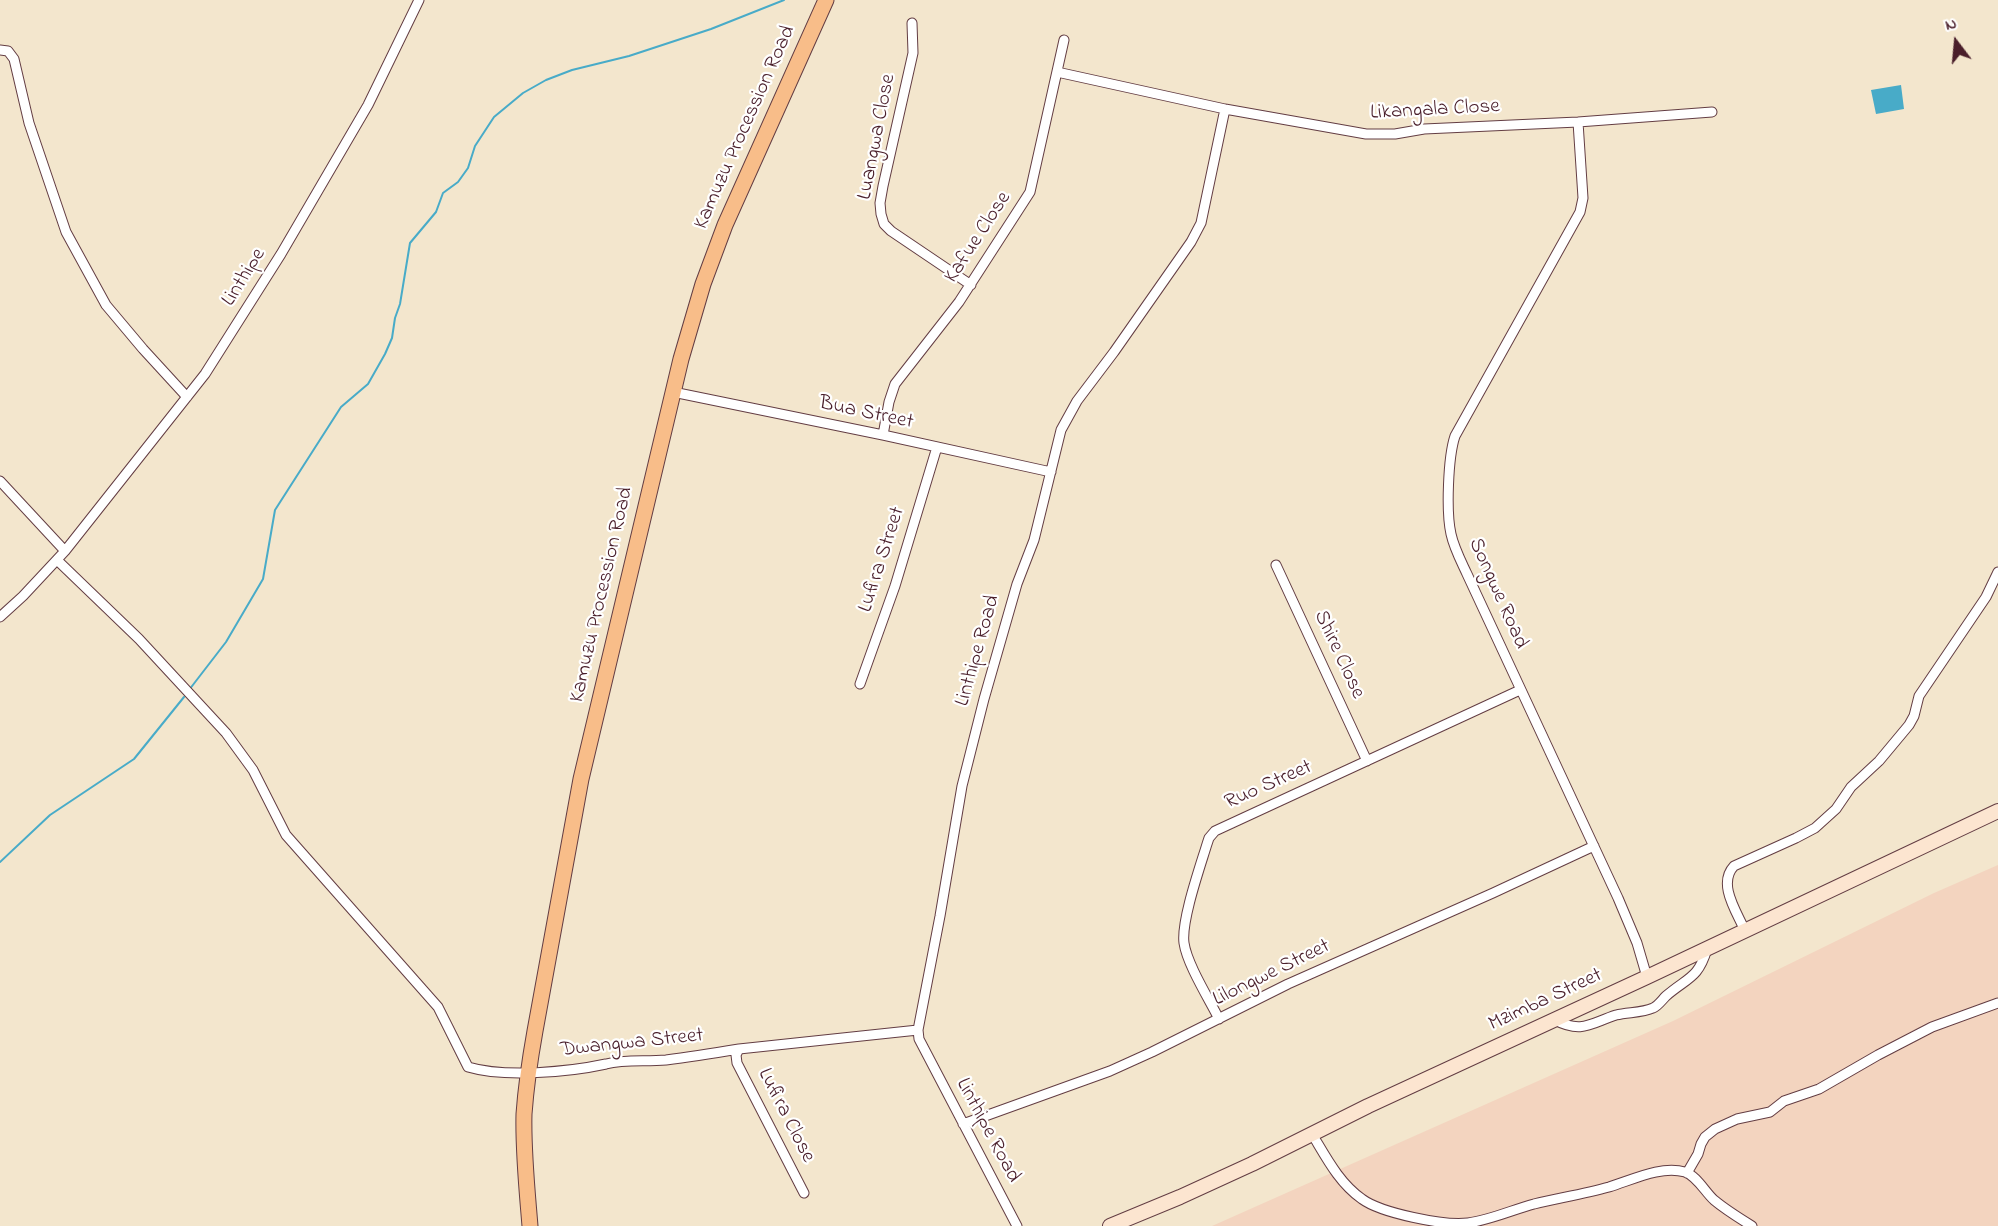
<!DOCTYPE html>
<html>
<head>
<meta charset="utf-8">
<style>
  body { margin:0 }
  #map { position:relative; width:1998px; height:1226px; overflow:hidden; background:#f3e6cd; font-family:"Indie Flower",sans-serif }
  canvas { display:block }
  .north { position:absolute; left:1926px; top:12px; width:60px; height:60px; -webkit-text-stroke:4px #fff; paint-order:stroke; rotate:344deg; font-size:16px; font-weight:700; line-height:24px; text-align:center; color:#4a1f2b }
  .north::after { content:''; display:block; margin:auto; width:21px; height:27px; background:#4a1f2b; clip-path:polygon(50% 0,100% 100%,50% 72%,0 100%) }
</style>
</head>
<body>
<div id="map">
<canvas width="1998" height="1226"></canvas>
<div class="north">N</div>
</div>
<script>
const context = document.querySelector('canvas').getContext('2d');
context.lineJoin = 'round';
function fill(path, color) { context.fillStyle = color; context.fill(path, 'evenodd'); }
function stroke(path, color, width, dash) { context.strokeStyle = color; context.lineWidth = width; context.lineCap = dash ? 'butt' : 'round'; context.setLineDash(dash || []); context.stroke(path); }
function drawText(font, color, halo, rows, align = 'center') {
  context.font = font + ' "Indie Flower",sans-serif'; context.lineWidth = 4.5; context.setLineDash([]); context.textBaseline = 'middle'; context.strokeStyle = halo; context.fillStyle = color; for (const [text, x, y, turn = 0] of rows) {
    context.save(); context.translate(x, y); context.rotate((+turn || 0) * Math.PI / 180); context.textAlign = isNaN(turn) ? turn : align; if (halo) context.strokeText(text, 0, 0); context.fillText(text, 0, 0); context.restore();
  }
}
const built = new Path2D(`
  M1998,865V1226H1212L1673,1021L1934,893Z`);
const water = new Path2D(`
  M1901,85L1904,109L1876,114L1871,90Z`);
const stream = new Path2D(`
  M189,690L226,642L263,579L275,510L341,407L368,384L385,354L392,338L395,318L400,304L410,243L436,212L443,193L458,182L468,168L475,146L494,117L523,93L546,80L572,70L629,56L711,29L784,0
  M0,862L50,815L134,759L184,697`);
const minor = new Path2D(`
  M912,23L913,53L883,186L880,203L881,214L884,224L891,231L971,285
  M0,50L8,51L14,59L29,123L66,232L106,305L143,349L187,397
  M1057,72L1225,109L1366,134H1395L1424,129L1578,122L1712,112
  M1578,122L1583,198L1580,212L1455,436C1448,457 1446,512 1451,534C1454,548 1461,561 1467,574L1618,898L1637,943L1647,977
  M673,392L883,435L1051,472
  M883,435L889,402L895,384L959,302L1030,192L1064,40
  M0,481L65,551
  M57,560L139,639L226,733L253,770L286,835L438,1007L468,1067C505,1078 569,1072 606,1064C625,1059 646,1062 666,1060C690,1057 715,1053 739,1049
  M1276,565L1367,761
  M0,617L23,596L65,551L205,374L281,254L368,105L419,0
  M860,684L895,586L937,447
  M1745,931C1737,912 1717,884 1734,866L1796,838L1815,828L1836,809L1851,787L1879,761L1909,725L1914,716L1919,696L1986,597L1998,572
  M1219,1019C1209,999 1187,964 1184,943C1181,921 1200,867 1207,844L1209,838L1215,831L1520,690
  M1555,1020C1582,1034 1591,1023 1616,1015C1628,1012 1642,1013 1653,1008C1658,1006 1662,1000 1666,996C1688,977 1698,979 1707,949
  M963,1124L1110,1071L1152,1052L1288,984L1493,893L1594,846
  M1312,1134C1326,1157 1339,1183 1362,1199C1381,1213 1444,1226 1468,1223C1490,1220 1512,1210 1534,1204C1559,1198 1584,1194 1609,1187C1632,1180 1661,1165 1685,1172C1697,1176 1705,1192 1714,1200C1726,1210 1739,1218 1752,1226
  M1687,1173L1698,1154L1701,1144L1705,1137L1715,1129L1737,1119L1770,1112L1784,1101L1819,1089L1878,1055L1932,1027L1998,1003
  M804,1193L737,1063L736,1055L739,1049L918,1030
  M1017,1226L919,1039L918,1030L940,916L962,786L984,699L1017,584L1034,540L1061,430L1077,401L1114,352L1191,242L1201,223L1225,109`);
const secondary = new Path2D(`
  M1110,1226L1180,1197L1252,1164L1368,1106L1647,977L1998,811`);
const trunk = new Path2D(`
  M530,1226C527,1189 523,1151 524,1114C526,1086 530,1059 535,1031L581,779L681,359L703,284L725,225L826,0`);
const streetNames = [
  ["Likangala Close",1435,111,-3],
  ["Kamuzu Procession Road",746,128,-66],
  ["Luangwa Close",878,137,-79],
  ["Kafue Close",979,238,-57],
  ["Linthipe",245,278,-58],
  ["Bua Street",866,414,12],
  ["Lufira Street",883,560,-72],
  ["Songwe Road",1497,594,66],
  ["Kamuzu Procession Road",603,595,-77],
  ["Linthipe Road",979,651,-74],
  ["Shire Close",1338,655,65],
  ["Ruo Street",1269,786,-24],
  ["Lilongwe Street",1272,974,-26],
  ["Mzimba Street",1546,1001,-25],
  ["Dwangwa Street",632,1044,-6],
  ["Lufira Close",785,1116,63],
  ["Linthipe Road",987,1131,62]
];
fill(built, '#f3d4bf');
fill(water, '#48abc8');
stroke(stream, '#48abc8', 2);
stroke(minor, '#633d43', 11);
stroke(secondary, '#633d43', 16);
stroke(trunk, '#633d43', 17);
stroke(minor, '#fff', 9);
stroke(secondary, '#fce5d0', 14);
stroke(trunk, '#f8bd89', 15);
drawText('21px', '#4a1f2b', '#fff', streetNames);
</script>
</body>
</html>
